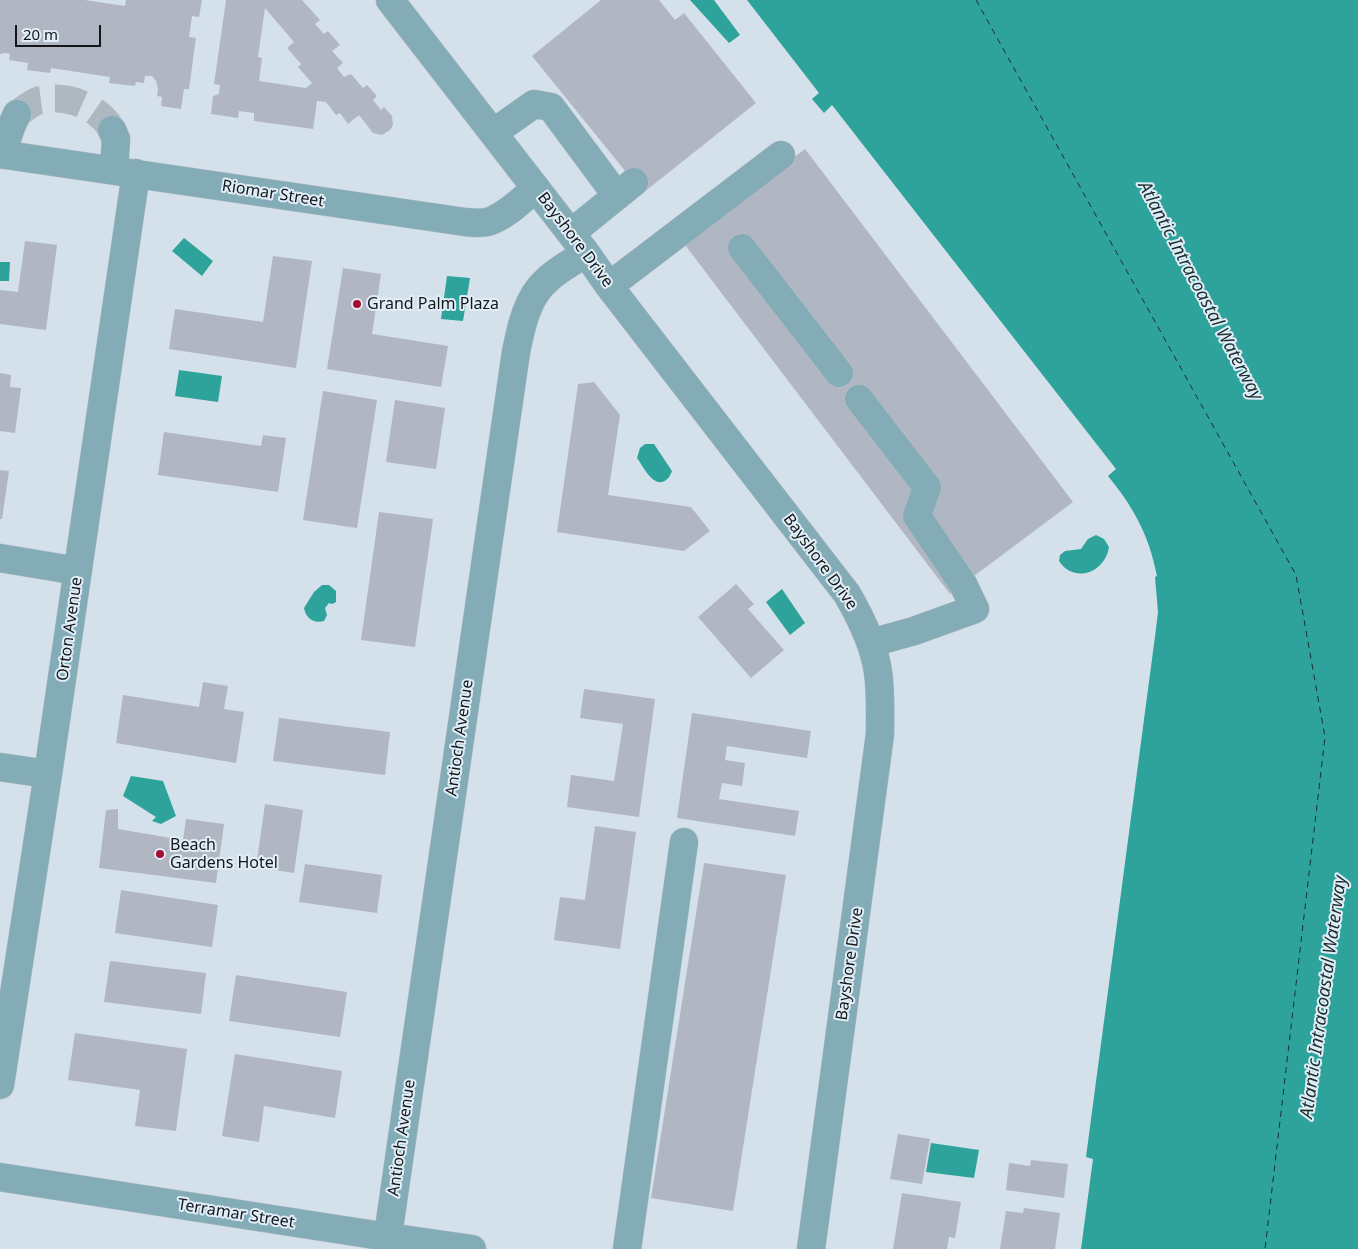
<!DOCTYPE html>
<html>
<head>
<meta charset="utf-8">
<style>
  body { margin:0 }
  #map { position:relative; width:1358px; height:1249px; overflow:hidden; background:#d4e0ea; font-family:"Noto Sans",sans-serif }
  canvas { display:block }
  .scale { position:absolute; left:15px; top:25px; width:86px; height:22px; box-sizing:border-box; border:2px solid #13171a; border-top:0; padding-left:6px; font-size:15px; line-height:18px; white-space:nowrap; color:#13171a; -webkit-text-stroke:4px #e1eef8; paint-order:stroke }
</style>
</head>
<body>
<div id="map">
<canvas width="1358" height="1249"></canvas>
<div class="scale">20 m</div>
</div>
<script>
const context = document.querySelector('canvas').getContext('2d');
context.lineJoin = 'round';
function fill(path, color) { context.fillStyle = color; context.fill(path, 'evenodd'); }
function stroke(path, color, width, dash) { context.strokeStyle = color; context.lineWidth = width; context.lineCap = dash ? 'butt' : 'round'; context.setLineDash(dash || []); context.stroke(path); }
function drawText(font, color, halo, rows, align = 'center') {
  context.font = font + ' "Noto Sans",sans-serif'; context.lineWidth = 4; context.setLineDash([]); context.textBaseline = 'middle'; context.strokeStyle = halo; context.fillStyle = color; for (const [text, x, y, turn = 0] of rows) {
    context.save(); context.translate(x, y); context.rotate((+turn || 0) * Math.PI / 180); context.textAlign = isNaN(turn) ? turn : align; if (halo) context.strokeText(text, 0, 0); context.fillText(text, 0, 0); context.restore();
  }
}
const water = new Path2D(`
  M690,0H714L740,35L729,43Z
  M747,0H1358V1249H1081L1093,1159L1086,1157L1156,629L1158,612L1155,577L1157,576C1149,535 1134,508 1108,476L1116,469L832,105L824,113L812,99L819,93Z
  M184,238L213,261L202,276L172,251Z
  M0,262H10L9,281H0Z
  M447,276L470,278L463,321L441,319Z
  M179,370L222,376L218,402L175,396Z
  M645,444H654L672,471C670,476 668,480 662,482C651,484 643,466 637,458L640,448Z
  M1096,535L1104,539L1109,547C1105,573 1074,584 1059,561L1060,555L1065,551L1081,549L1088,539Z
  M322,585H329L336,591V602L332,604L329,603L325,608L327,615L324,621C313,624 306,618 304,608L314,592Z
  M782,589L805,623L790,635L766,602Z
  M131,776L163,781L176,816L161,824L152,821L156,817L123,796Z
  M931,1143L979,1150L974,1178L926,1172Z`);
const ferry = new Path2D(`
  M976,0L1296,575L1325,737L1265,1249`);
const building = new Path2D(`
  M0,0H85L125,6L126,0H202L199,17L192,16L189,37L196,38L189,89H184L181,109L161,106L162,97L157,96L158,89L156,81L152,76H145L144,83L136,82L135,86L109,83L110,77L51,68L50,73L27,70L28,63L9,60L10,54L5,53L0,54Z
  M226,0H302L320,20L315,24L324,34L328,31L340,45L332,51L343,63L337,68L344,77L351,74L363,88L367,85L377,96L373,100L381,110L384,107L392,116L393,125L390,130L382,135L373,133L359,115L348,124L340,113L336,115L326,102L317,101L313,129L254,121V113L239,111L238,118L211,114L213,96L219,94L220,85L214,84ZM265,8L294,42L287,48L301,64L298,67L312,83L306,88L259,81L262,58L258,57Z
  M601,0H659L675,20L684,13L756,103L643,193L532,56Z
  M805,149L1073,502L950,594L682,241Z
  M25,241L57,245L46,330L0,324V290L18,292Z
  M273,256L312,261L296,368L169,349L175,309L263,322Z
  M343,268L381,274L372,334L448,346L441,387L327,369Z
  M0,373L11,375L10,387L21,388L15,433L0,431Z
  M594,382L620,415L608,495L691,507L710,531L684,551L557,532L578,384Z
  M323,391L377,400L357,528L303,520Z
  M395,400L445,408L436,469L386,462Z
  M164,432L261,446L263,435L286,438L278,492L158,475Z
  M0,470L9,471L2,519H0Z
  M379,512L433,519L415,647L361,640Z
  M736,584L754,604L748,609L784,650L751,678L698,617Z
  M203,682L228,686L224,709L244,712L236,763L116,743L123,695L199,707Z
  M584,689L655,699L639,817L567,807L571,775L614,781L623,724L580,718Z
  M692,713L811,731L807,758L727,746L725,760L745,763L742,786L722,783L719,799L799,811L795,836L677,818Z
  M279,718L390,732L385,775L273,761Z
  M265,804L303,810L294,873L256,867Z
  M118,809V829L183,840L186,819L224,824L216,883L99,868L106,810Z
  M595,826L636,832L620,949L554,940L560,897L585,900Z
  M704,863L786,875L733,1211L651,1198Z
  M305,864L382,875L377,913L299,902Z
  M121,890L218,905L212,947L115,933Z
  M110,961L206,973L201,1014L104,1002Z
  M236,975L347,992L340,1037L229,1021Z
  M75,1033L187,1049L176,1131L135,1126L140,1090L68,1080Z
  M235,1054L342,1071L335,1118L264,1106L259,1142L222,1136Z
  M898,1134L930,1139L922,1184L890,1179Z
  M1031,1160L1068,1164L1064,1198L1006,1190L1009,1163L1030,1166Z
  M902,1193L961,1202L955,1238L949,1237L947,1249H893Z
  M1024,1208L1060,1213L1055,1249H1000L1006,1211L1023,1213Z`);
const minorTunnel = new Path2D(`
  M17,114C23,110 30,104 37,101C40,100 45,100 48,99C73,96 100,109 112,130`);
const minor = new Path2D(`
  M390,0L586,253L609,286L847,594C861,618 874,644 878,672C881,693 880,713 880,734L811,1249
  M112,130L116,139L114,170
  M493,133L534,104L551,107L617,196
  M0,154L465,222C474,223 484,224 493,220C509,213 523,199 536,188
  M2,154L11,127L17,114
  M571,233L634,182
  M742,248L839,373
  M609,286L781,155
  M859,399L927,487L917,516L963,584L975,609L914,631L871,643
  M0,558L78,571
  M0,767L48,774
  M0,1085L48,774L136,173
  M0,1177L388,1237L472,1249
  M386,1249L516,352C521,327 527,297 547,280C557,270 574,261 586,253
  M627,1249L684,842`);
const markers = [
  [357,304,5,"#a60b30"],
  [160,854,5,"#a60b30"]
];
const streetNames = [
  ["Riomar Street",273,194,9],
  ["Bayshore Drive",575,240,53],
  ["Bayshore Drive",820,562,54],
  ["Orton Avenue",70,629,-82],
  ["Antioch Avenue",460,738,-82],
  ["Bayshore Drive",850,964,-82],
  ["Antioch Avenue",402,1138,-82],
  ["Terramar Street",236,1214,9]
];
const poiNames = [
  ["Grand Palm Plaza",367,304],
  ["Beach",170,845],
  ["Gardens Hotel",170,863]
];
const waterNames = [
  ["Atlantic Intracoastal Waterway",1200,291,62],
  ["Atlantic Intracoastal Waterway",1324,997,-82]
];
fill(water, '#2da39c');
stroke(ferry, '#1a2f2d', 1, [6, 5]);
fill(building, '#b1b6c3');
stroke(minorTunnel, '#adb8c0', 28, [28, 14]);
stroke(minor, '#b1bcc5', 29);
stroke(minor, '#84acb6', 28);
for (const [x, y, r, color] of markers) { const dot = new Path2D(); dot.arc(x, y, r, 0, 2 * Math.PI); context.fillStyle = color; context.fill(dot); stroke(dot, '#e1eef8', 2); }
drawText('16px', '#13171a', '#e1eef8', streetNames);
drawText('16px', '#13171a', '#e1eef8', poiNames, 'left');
drawText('italic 18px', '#1a2f2d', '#e1eef8', waterNames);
</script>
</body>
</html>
